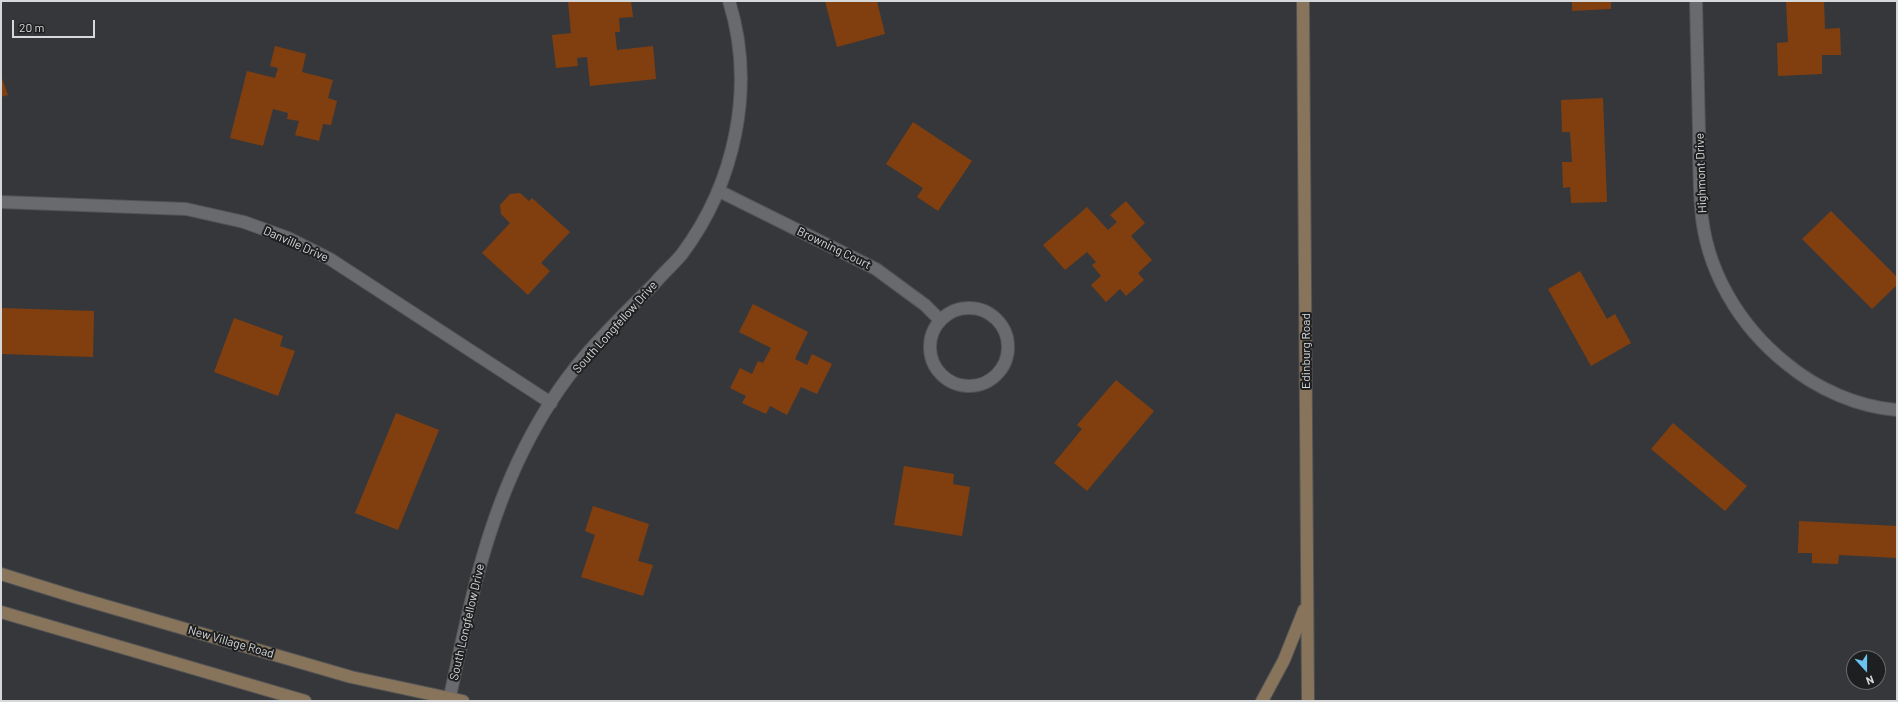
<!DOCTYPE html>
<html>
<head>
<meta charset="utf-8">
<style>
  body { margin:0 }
  #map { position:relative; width:1898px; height:702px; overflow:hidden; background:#36373a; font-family:Barlow,sans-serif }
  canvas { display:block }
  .frame { position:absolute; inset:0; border:2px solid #d7d8d9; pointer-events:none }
  .north { position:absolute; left:1846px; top:650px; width:40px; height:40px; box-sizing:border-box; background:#1e1f20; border:1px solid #68696a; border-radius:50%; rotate:159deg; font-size:11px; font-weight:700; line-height:16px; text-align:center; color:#d7d8d9 }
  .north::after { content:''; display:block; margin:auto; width:14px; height:18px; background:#6ac3f1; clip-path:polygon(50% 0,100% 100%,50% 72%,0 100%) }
  .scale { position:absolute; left:12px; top:20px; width:83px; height:18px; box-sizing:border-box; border:2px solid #d7d8d9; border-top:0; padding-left:5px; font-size:12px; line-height:14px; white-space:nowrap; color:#d7d8d9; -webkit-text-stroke:3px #1e1f20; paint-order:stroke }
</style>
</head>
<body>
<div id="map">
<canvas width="1898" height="702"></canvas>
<div class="frame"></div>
<div class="north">N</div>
<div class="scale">20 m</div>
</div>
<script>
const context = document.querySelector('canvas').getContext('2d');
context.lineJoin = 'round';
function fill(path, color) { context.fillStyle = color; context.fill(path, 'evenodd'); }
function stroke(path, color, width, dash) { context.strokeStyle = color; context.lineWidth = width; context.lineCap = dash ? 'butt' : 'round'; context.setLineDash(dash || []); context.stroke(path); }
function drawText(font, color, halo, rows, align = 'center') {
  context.font = font + ' Barlow,sans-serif'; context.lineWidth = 4; context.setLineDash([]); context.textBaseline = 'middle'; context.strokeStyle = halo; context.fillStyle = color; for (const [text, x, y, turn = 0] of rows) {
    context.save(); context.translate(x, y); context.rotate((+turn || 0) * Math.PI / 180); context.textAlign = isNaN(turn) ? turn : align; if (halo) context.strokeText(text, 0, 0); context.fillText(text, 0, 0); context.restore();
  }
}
const building = new Path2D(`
  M575,1H631L633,17L619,18L620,32H615L617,50L653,46L656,79L590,86L587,57L577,58L578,66L556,68L552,35L571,33L568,2Z
  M825,1H877L885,34L837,47Z
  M1572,1H1611V9L1572,11Z
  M1786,1H1824L1825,29L1840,28L1841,55H1822V74L1778,76L1777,43L1788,42Z
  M275,46L306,54L302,72L333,80L328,98L337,101L331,125L323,124L319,141L295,135L299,121L287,119L288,113L273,109L263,146L230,138L247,71L275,78L278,68L270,66Z
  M1,75L8,95L1,97Z
  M1603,98L1607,202L1571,203L1570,187L1563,188L1562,162H1572L1570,132H1562L1561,100Z
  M913,122L972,161L938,211L917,197L923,188L886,164Z
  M520,193L529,201L532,198L570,232L541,263L550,271L528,295L482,253L510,223L501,214L500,205L510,194Z
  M1126,201L1145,223L1131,236L1152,260L1138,273L1144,280L1126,296L1120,289L1106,302L1091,285L1101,276L1092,265L1096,262L1087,252L1065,270L1043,245L1087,207L1108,230L1117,222L1110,215Z
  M1831,211L1897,277V285L1872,309L1802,239Z
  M1580,271L1607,319L1615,314L1631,343L1591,366L1548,289Z
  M753,304L808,332L795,359L807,365L812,354L832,364L817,394L801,387L787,415L770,406L766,414L742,403L746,396L730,388L740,368L752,374L758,361L763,363L771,348L739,332Z
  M1,308L94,311L93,357L1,354Z
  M234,318L283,336L280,346L295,351L278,396L214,372Z
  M1116,380L1154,411L1087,491L1054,463L1082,429L1077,425Z
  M396,413L439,430L398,530L355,513Z
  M1673,423L1747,486L1725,511L1651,449Z
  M904,466L954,474L953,484L970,487L962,536L894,525Z
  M593,506L649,524L638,561L653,565L643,596L581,577L595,535L585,531Z
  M1799,521L1897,526V558L1839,555L1838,564L1812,563V553H1798Z`);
const street = new Path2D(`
  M1696,1C1697,44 1698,88 1699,131C1699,156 1699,182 1701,207C1705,269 1739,326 1787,364C1817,389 1858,407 1897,410
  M719,191L876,269L925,305L940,320
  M1,202L186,209L244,222L288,238L330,259L551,403
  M930 347a39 39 0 1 1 78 0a39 39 0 1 1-78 0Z
  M449,701C468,613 483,531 524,449C540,417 561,384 584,357C606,331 631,307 655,283C663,273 674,264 682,254C735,183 756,87 729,1`);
const secondary = new Path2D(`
  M1303,1L1308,701
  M1,574L75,597L351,677L463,701
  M1,612L305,701
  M1262,701L1284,660L1304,610`);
const streetNames = [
  ["Highmont Drive",1701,173,-92],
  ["Danville Drive",296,244,24],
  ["Browning Court",834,248,26],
  ["South Longfellow Drive",615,327,-48],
  ["Edinburg Road",1306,351,-90],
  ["South Longfellow Drive",467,622,-77],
  ["New Village Road",231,642,16]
];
fill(building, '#813f10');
stroke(street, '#525355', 14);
stroke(secondary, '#525355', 14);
stroke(street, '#696a6d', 12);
stroke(secondary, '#87745b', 12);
drawText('12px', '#d7d8d9', '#1e1f20', streetNames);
</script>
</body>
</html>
